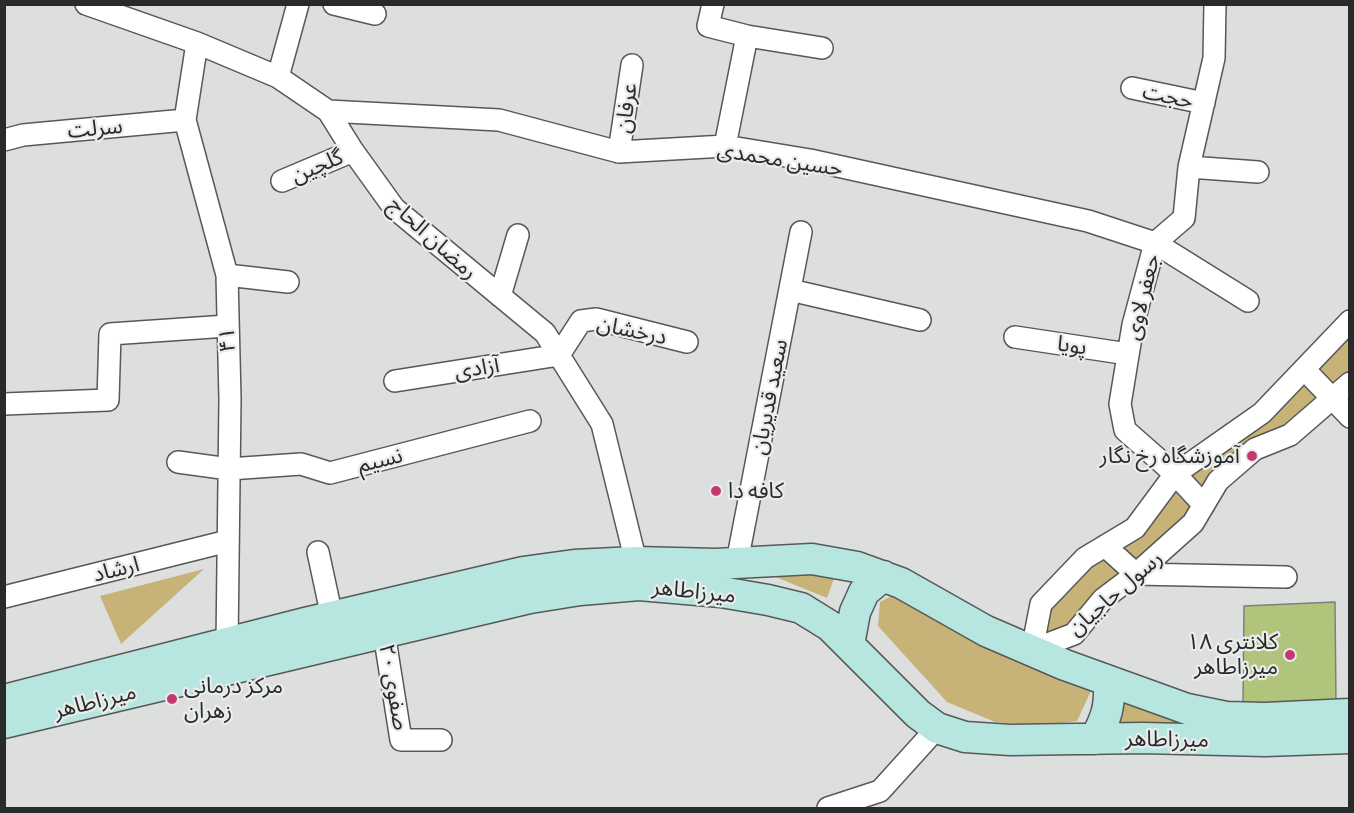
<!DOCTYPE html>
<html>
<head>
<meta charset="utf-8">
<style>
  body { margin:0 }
  #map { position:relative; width:1354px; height:813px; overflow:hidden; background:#dcdfdd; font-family:Commissioner,sans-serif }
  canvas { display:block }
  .frame { position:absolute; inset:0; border:6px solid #292a2a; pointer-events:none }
</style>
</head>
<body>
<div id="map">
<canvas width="1354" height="813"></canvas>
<div class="frame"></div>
</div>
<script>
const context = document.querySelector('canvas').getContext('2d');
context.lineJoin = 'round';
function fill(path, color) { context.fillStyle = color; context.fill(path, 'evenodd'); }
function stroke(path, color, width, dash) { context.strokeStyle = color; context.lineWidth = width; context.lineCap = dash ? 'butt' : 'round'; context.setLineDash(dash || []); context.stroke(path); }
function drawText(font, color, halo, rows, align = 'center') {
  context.font = font + ' Commissioner,"Noto Sans Arabic",sans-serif'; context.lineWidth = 4.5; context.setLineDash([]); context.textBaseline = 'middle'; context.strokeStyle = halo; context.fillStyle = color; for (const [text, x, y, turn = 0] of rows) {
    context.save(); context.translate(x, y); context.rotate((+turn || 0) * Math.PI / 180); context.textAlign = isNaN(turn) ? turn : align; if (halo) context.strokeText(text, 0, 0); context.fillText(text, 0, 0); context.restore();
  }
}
const green = new Path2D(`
  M1349,327V377L1337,390L1255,447L1190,523L1072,631L1039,639L1048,609L1171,478Z
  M204,569L121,644L100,596Z
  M761,571L836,573L827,598Z
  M893,595L1045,673L1091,691L1077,721L1042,726L995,722L947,702L878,626L880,602Z
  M1126,700L1226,730L1120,723Z`);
const building = new Path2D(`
  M1335,602L1336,705L1243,704L1244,606Z`);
const street = new Path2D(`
  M86,4L197,43L278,77L328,111L353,151L394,208L545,333L602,424L636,562
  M334,4L375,14
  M713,4L708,26L747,36L822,48
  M197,43L185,120L227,275L230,399L227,644
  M278,77L298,4
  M1132,88L1204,103
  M328,111L499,120L619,152L725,146L810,160L1088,221L1155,243L1248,301
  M4,140L23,135L185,120
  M725,146L747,36
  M619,152L632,65
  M1189,167L1258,172
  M282,181L353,151
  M227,275L288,282
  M790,290L920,320
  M500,296L518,235
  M1015,337L1128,354
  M1304,369L1350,417
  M395,381L559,355L581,321L596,319L687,342
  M4,404L108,400L110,334L227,326
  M178,462L229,469L301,464L330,473L530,421
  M1204,505L1175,474L1125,430L1120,404L1133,325L1155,243L1184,218L1189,167L1214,58L1215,4
  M1105,546L1136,574L1286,577
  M318,552L332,617
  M737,562L801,232
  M4,597L228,541
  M384,633L401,740H441
  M1032,650L1041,604L1085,558L1135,528L1175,474L1262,413L1350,321
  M1032,650L1074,634L1103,599L1136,574L1193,523L1218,481L1255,449L1290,435L1350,383
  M828,808L880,791L937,728`);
const secondary = new Path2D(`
  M849,645L855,612L864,592L883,576
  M4,700L305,623L523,572L574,565L636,562L716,564L812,559L857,567L901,583L986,631L1065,665L1187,709L1226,717L1265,718L1350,714
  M4,723L530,598L580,590L639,585L721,592L768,600L801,608L830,626L918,714L937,728L965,737L1010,740L1143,738L1265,741L1350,738
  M1095,739C1107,717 1110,706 1109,681`);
const markers = [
  [1252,456,6,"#c43970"],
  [716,491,6,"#c43970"],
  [1290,655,6,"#c43970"],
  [172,699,6,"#c43970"]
];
const streetNames = [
  ["حجت",1168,96,12],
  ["عرفان",626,108,-82],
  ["سرلت",95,128,-5],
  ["حسین محمدی",780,159,9],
  ["گلچین",317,166,-23],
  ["رمضان الحاج",433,238,42],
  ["جعفر لاوی",1142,297,-76],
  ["درخشان",632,330,12],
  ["۴۱",227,340,-92],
  ["پویا",1072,345,8],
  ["آزادی",477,368,-9],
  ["سعید قدیریان",769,397,-79],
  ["نسیم",380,460,-14],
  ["ارشاد",116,569,-14],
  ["میرزاطاهر",694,591,6],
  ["رسول حاجیان",1115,593,-41],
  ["صفوی ۲۰",394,687,80],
  ["میرزاطاهر",95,701,-14],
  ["میرزاطاهر",1167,739,1]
];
const poiNames = [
  ["آموزشگاه رخ نگار",1240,456],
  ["کافه دا",728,491,"left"],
  ["کلانتری ۱۸",1278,642],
  ["میرزاطاهر",1278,667],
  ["مرکز درمانی",184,686,"left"],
  ["زهران",184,711,"left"]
];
fill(green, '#c7b378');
fill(building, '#b0c57b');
stroke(building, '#7f807d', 1.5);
stroke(street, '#565956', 24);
stroke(secondary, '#565956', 33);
stroke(street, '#fff', 21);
stroke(secondary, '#b7e6e0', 30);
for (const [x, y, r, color] of markers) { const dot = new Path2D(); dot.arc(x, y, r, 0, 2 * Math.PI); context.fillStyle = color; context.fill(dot); stroke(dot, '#e9ecea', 2); }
drawText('22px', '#292a2a', '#e9ecea', streetNames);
drawText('22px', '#292a2a', '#e9ecea', poiNames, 'right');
</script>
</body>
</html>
